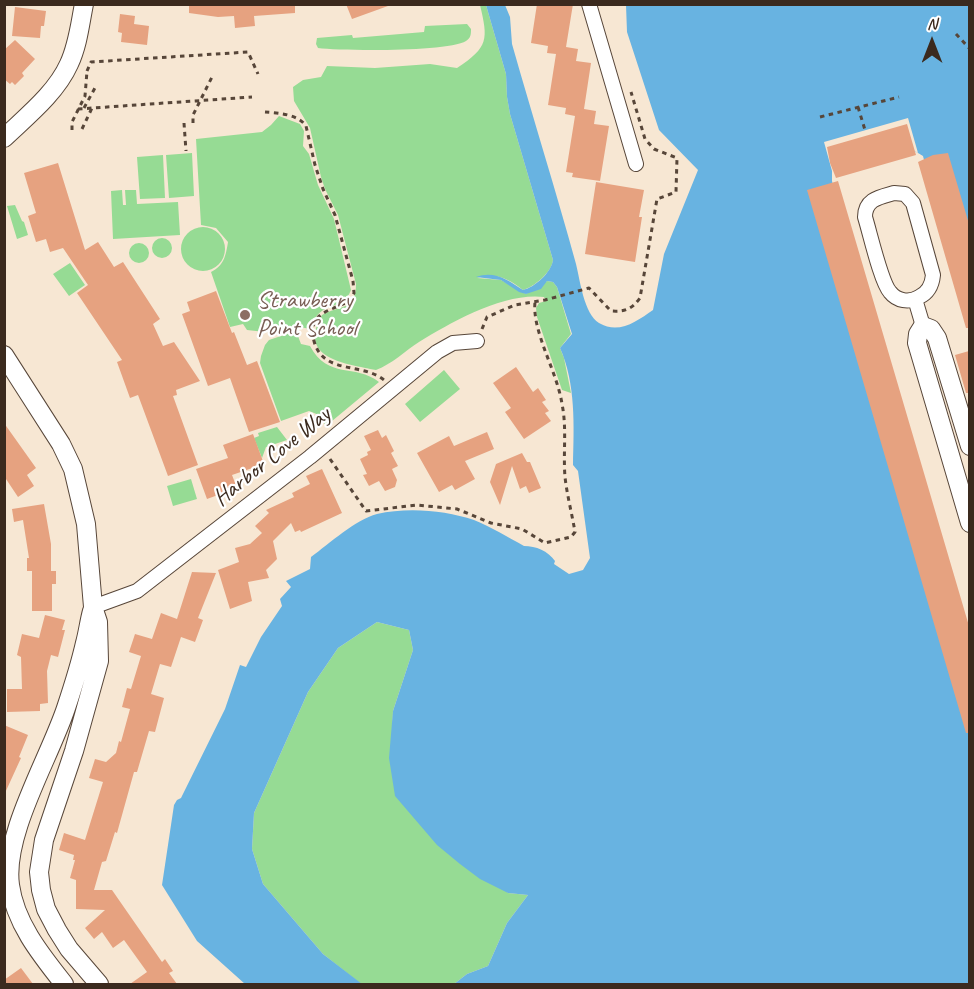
<!DOCTYPE html>
<html>
<head>
<meta charset="utf-8">
<style>
  body { margin:0 }
  #map { position:relative; width:974px; height:989px; overflow:hidden; background:#f7e7d3; font-family:Caveat,sans-serif }
  canvas { display:block }
  .frame { position:absolute; inset:0; border:6px solid #3b2a1e; pointer-events:none }
  .north { position:absolute; left:902px; top:12px; width:60px; height:60px; -webkit-text-stroke:4px #fff; paint-order:stroke; rotate:0deg; font-size:16px; font-weight:700; line-height:24px; text-align:center; color:#3b2a1e }
  .north::after { content:''; display:block; margin:auto; width:21px; height:27px; background:#3b2a1e; clip-path:polygon(50% 0,100% 100%,50% 72%,0 100%) }
</style>
</head>
<body>
<div id="map">
<canvas width="974" height="989"></canvas>
<div class="frame"></div>
<div class="north">N</div>
</div>
<script>
const context = document.querySelector('canvas').getContext('2d');
context.lineJoin = 'round';
function fill(path, color) { context.fillStyle = color; context.fill(path, 'evenodd'); }
function stroke(path, color, width, dash) { context.strokeStyle = color; context.lineWidth = width; context.lineCap = dash ? 'butt' : 'round'; context.setLineDash(dash || []); context.stroke(path); }
function drawText(font, color, halo, rows, align = 'center') {
  context.font = font + ' Caveat,sans-serif'; context.lineWidth = 4.5; context.setLineDash([]); context.textBaseline = 'middle'; context.strokeStyle = halo; context.fillStyle = color; for (const [text, x, y, turn = 0] of rows) {
    context.save(); context.translate(x, y); context.rotate((+turn || 0) * Math.PI / 180); context.textAlign = isNaN(turn) ? turn : align; if (halo) context.strokeText(text, 0, 0); context.fillText(text, 0, 0); context.restore();
  }
}
const green = new Path2D(`
  M480,5H486L506,74L507,97L510,114L553,260C552,272 534,287 523,290C509,279 495,272 477,278L501,280L526,294L547,281L553,282L557,287L571,334L560,348L564,358L571,393L562,390L537,317L536,308L539,303L546,301L544,297C505,292 451,322 419,342C405,351 392,364 376,370C347,364 296,359 322,315C339,305 356,311 356,284L338,215L325,189L321,177L310,128L294,101L293,87L303,80L321,77L327,66L375,68L430,64L457,68C489,47 488,39 480,5Z
  M467,24L471,29C471,34 471,38 466,41C449,52 342,51 318,48L316,44L317,38L352,35L353,38L424,32L425,26Z
  M279,116L300,124L304,131L303,146L309,154L318,185L334,219L351,290C342,314 321,297 310,329L295,326L265,332L247,330L243,324L230,327L211,272C224,266 226,255 228,242L216,228L201,225L196,139L262,132L271,125Z
  M192,153L194,196L169,198L166,155Z
  M163,155L165,198L140,199L137,157Z
  M122,190L123,205H126L125,190H136L137,204L178,202L180,235L113,239L111,191Z
  M15,205L22,221L24,222L28,235L17,239L7,206Z
  M181 249a22 22 0 1 1 44 0a22 22 0 1 1-44 0Z
  M152 248a10 10 0 1 1 20 0a10 10 0 1 1-20 0Z
  M129 253a10 10 0 1 1 20 0a10 10 0 1 1-20 0Z
  M70,263L85,285L69,296L53,274Z
  M296,331L301,344L310,346C328,380 355,363 379,382L326,426L319,415L309,411L281,421L260,363L261,356L265,345L269,340Z
  M444,370L460,389L420,422L405,404Z
  M277,427L287,440L266,447L262,458L254,438L259,436L258,433Z
  M191,479L197,499L173,506L167,486Z
  M377,622L409,630L413,650L393,711L392,738L508,893L528,895L507,923L488,966L467,974L454,984H361L323,954L263,884L252,849L254,813L308,692L338,648Z`);
const water = new Path2D(`
  M486,5H505L510,17L512,44C533,118 556,191 576,264C580,280 584,314 599,323C619,335 637,321 653,310L664,254L698,170L659,130L627,32L626,5H969V313L949,258L923,156L908,147L832,168V181L855,288L953,646L969,687V984H454L467,974L488,966L507,923L528,895L508,893L480,879L460,864L437,845L395,796L389,758L393,711L413,650L409,630L377,622L338,648L308,692L254,813L252,849L263,884L323,954L362,984H245L197,941L162,885L174,805L177,800L181,798L225,709L240,665L246,667L261,637L282,606L280,599L291,587L286,581L310,569L311,557C330,543 355,520 377,514C407,507 445,510 474,520C491,527 508,537 524,546C536,546 548,551 555,561L554,564L569,574L583,570L590,558L578,471L573,465C574,426 576,384 560,348L572,334L557,287L553,282L547,281L541,289L526,294L519,292L501,280L476,277C494,270 508,280 523,290C535,287 551,273 553,260L510,114L507,97L506,74Z`);
const pier = new Path2D(`
  M908,118L918,153L908,147L833,168L832,171L824,142Z`);
const building = new Path2D(`
  M189,4H295V13L254,16L255,26L235,28L234,16L218,17L189,13Z
  M346,4H387L388,6L352,19Z
  M537,4H573L566,47L578,49L576,61L591,63L584,109L596,111L594,124L609,126L600,181L572,177L573,173L566,172L575,116L565,114L566,108L548,105L556,54L547,53L548,46L531,43Z
  M15,7L46,11L44,26H41L40,38L12,36Z
  M120,14L135,16L134,24L149,26L147,45L121,42L122,33L118,32Z
  M15,40L35,59L22,73L24,76L15,85L12,82L10,84L4,79V50Z
  M907,124L916,155L836,178L830,163L827,147Z
  M948,153L969,224V328H966L918,162L933,155Z
  M58,163L85,250L98,242L114,267L123,262L160,319L153,324L163,346L174,342L200,381L176,390L177,395L173,396L198,465L168,476L138,395L130,398L117,362L122,360L77,293L88,285L63,248L50,252L46,239L36,242L28,216L36,213L24,173Z
  M838,181L969,626V733H966L807,190Z
  M596,182L644,190L639,217H642L635,262L585,254Z
  M216,291L232,333L234,332L247,365L257,361L280,422L249,432L230,378L208,386L182,314L190,311L187,302Z
  M969,351V393H966L955,355Z
  M516,367L533,392L538,388L546,400L542,402L549,411L545,413L551,421L524,439L505,412L511,408L493,383Z
  M4,423L36,468L27,475L34,486L18,497L4,476Z
  M378,430L382,438L386,435L394,451L391,453L398,466L392,469L397,480L395,487L385,491L379,481L369,486L363,475L367,474L360,459L368,455L367,452L371,450L364,436Z
  M487,432L494,449L465,461L475,479L455,490L452,485L439,492L417,453L449,436L454,446Z
  M253,434L264,464L232,475L237,488L207,499L196,469L228,458L223,445Z
  M522,453L527,462H530L541,488L529,493L526,486L520,489L512,466L500,505L490,482L496,464Z
  M322,469L342,513L301,532L300,530L295,532L291,523L273,541L277,559L266,570L269,578L248,582L252,601L230,609L218,570L239,562L235,548L250,544L262,533L255,526L269,513L266,510L294,497L292,493L310,484L306,476Z
  M44,504L51,544V571H56V584H52V611H32V571H27V558H29L23,520L14,522L12,509Z
  M192,572L216,573L198,618L203,620L195,642L181,637L171,667L160,664L151,694L164,698L155,732L149,731L137,772H134L117,833L115,832L106,861L102,862L94,890H112L162,962L165,959L173,971L169,973L177,984H130L147,972L124,940L113,948L102,932L94,939L85,928L105,910L76,909V880L70,878L75,860H73L74,855L59,850L64,833L85,840L103,782L89,778L95,759L106,762L116,753L119,741L121,742L130,709L122,707L127,688L131,689L141,656L129,652L135,634L152,639L161,613L177,619Z
  M45,615L65,620L62,630H65L58,657L51,655L47,671L48,703L40,704V711L7,712V689H22L21,657L17,655L22,634L39,638Z
  M4,725L28,735L19,757L21,758L5,793Z
  M21,968L33,984H4V980Z`);
const path = new Path2D(`
  M956,34L970,49
  M87,71L91,62L248,52L258,74
  M858,107L865,130
  M84,108L96,86
  M78,109L252,97
  M265,112C278,113 298,114 306,126L315,165L323,189L335,215L353,281L354,293L350,301C332,310 306,313 314,341C323,375 362,362 384,380
  M820,117L899,97
  M184,123L186,151
  M193,123V115L212,77
  M82,129L92,108
  M72,130V122L85,96L87,71
  M482,329L487,317L515,305L545,300L589,288L611,311C625,312 632,309 640,298L657,199L676,192L677,158L654,149L645,139L631,92
  M330,459L366,511L417,505L457,509L491,523L522,529L545,543L571,537L575,532C572,514 567,495 565,477C563,453 567,428 562,404C557,371 532,332 535,302`);
const street = new Path2D(`
  M589,4L636,164
  M894,193L905,194L913,203L933,275C932,285 928,293 919,297C909,303 897,301 890,292C881,282 870,233 865,217C865,199 880,197 894,193Z
  M915,299L923,326
  M93,607L137,591L310,457L437,352L453,343L477,341`);
const secondary = new Path2D(`
  M4,138C27,116 56,93 69,64C78,45 80,24 84,4
  M4,355L61,444L73,469L86,524L93,607L98,622L99,661L74,751L44,840L39,872L41,890L46,909L57,930L69,949L99,984
  M970,446L937,338L931,329L923,326L918,334L917,343L970,523
  M64,984C41,955 15,923 10,885C3,834 49,759 66,708C73,687 80,665 85,643C88,632 89,622 92,611`);
const markers = [
  [245,315,6,"#8d6e63"]
];
const educationNames = [
  ["Strawberry",257,301],
  ["Point School",257,329]
];
const streetNames = [
  ["Harbor Cove Way",272,457,-39]
];
fill(green, '#96db94');
fill(water, '#68b3e1');
fill(pier, '#f7e7d3');
fill(building, '#e6a280');
stroke(street, '#574639', 16);
stroke(secondary, '#574639', 20);
stroke(path, '#574639', 3, [4.5, 4.5]);
stroke(street, '#fff', 14);
stroke(secondary, '#fff', 18);
for (const [x, y, r, color] of markers) { const dot = new Path2D(); dot.arc(x, y, r, 0, 2 * Math.PI); context.fillStyle = color; context.fill(dot); stroke(dot, '#fff', 2); }
drawText('24px', '#785e54', '#fff', educationNames, 'left');
drawText('24px', '#3b2a1e', '#fff', streetNames);
</script>
</body>
</html>
